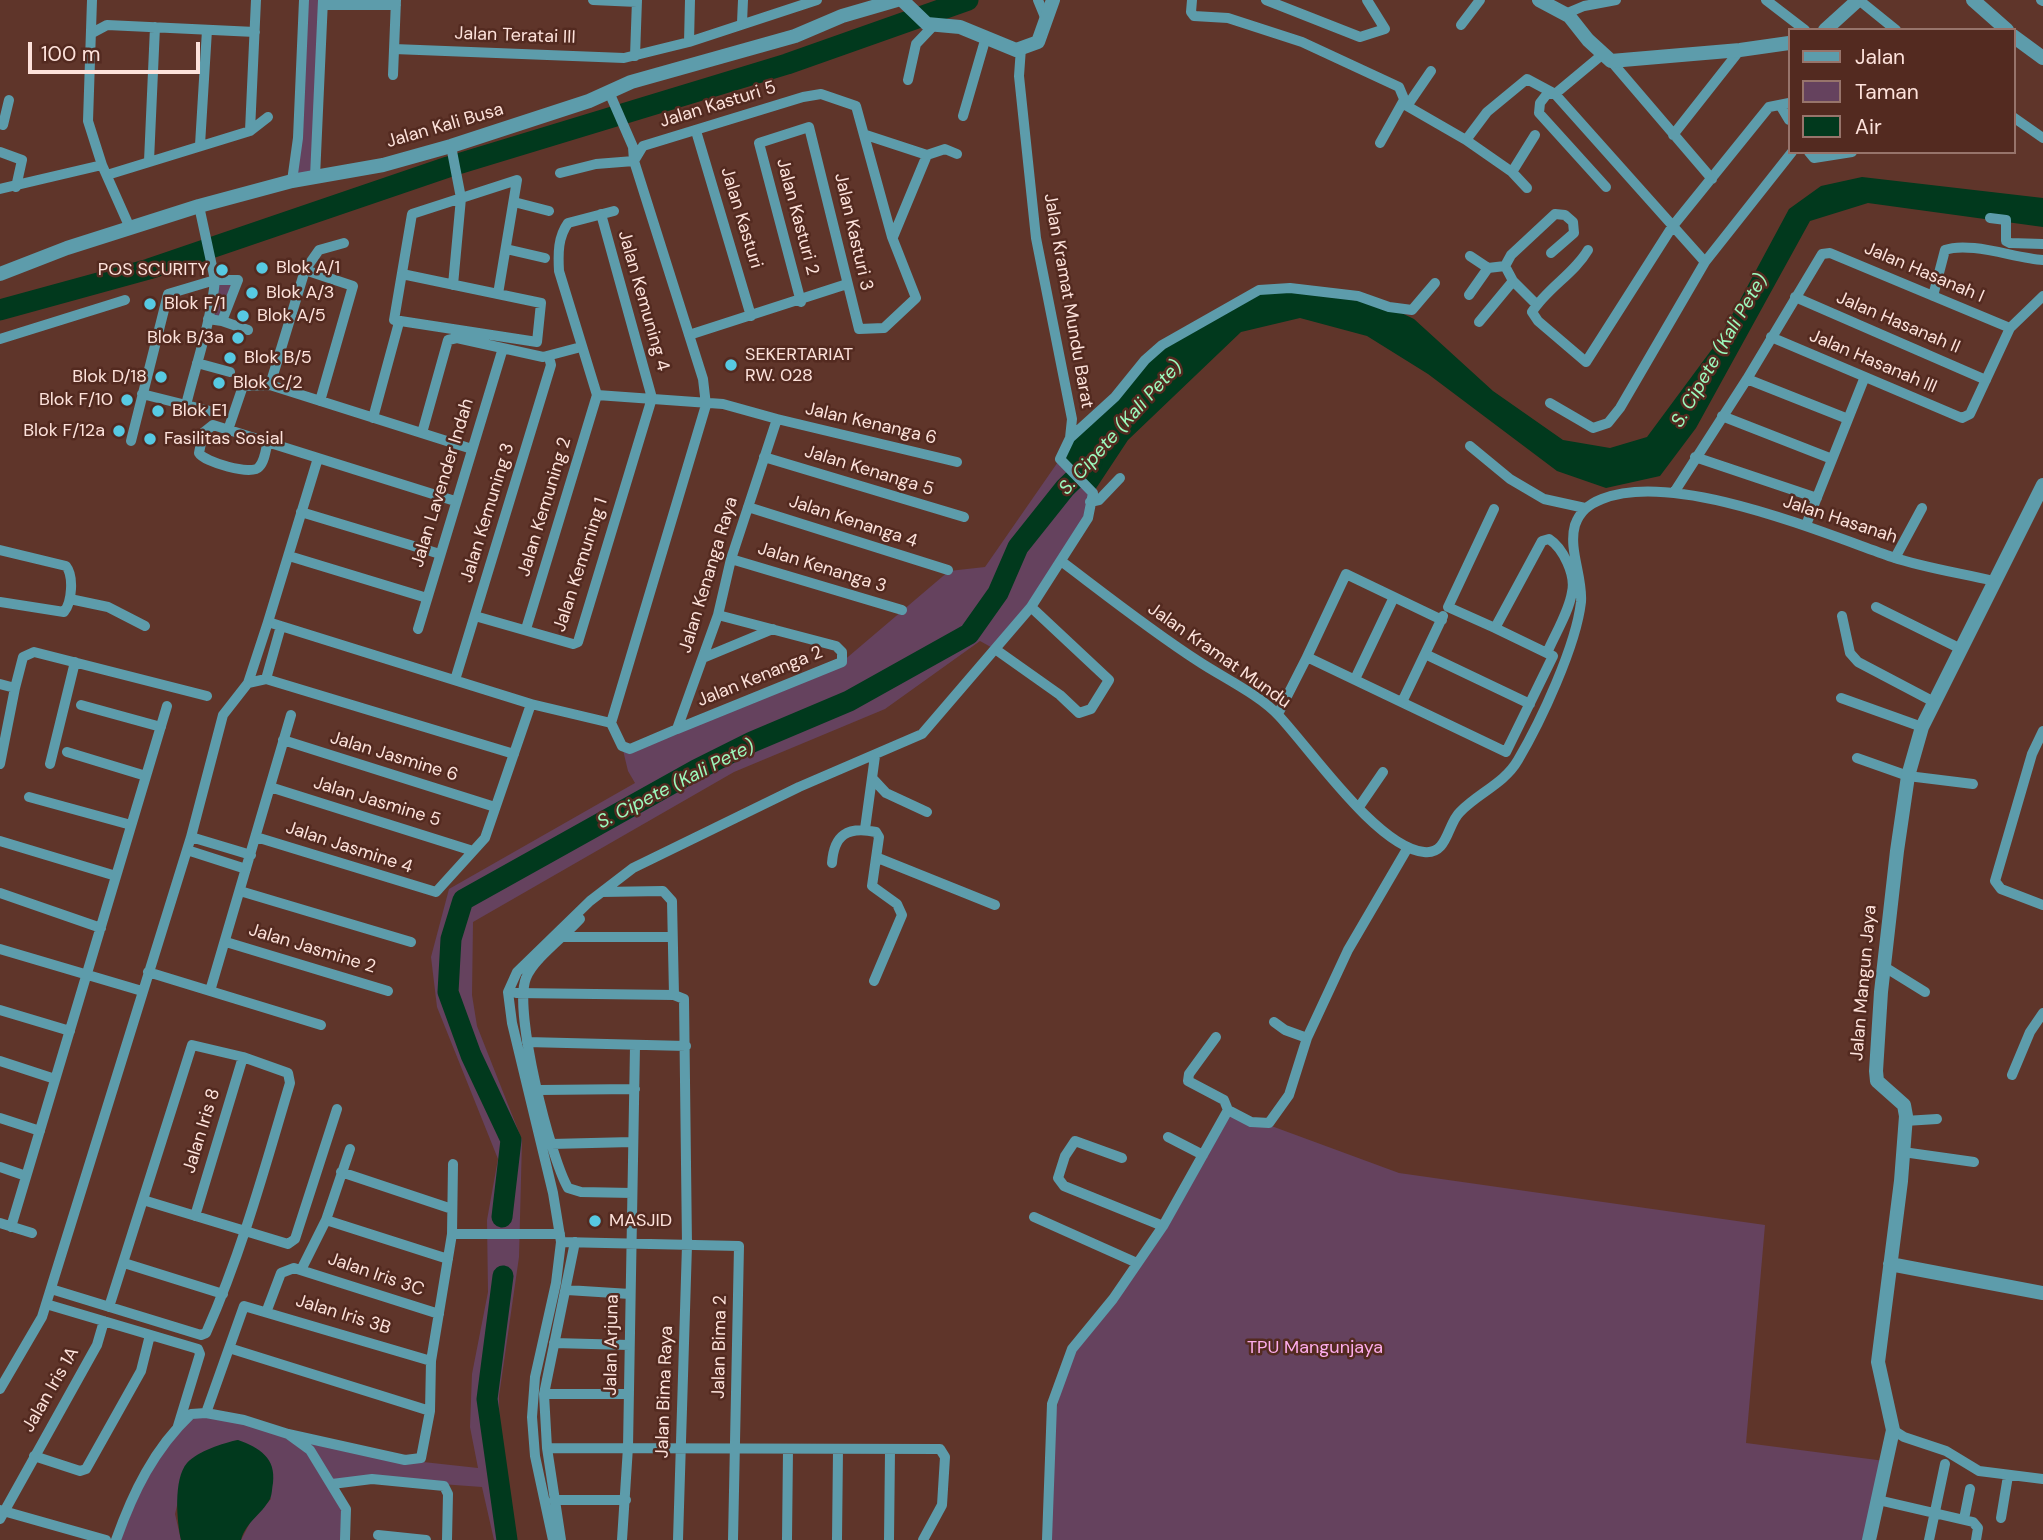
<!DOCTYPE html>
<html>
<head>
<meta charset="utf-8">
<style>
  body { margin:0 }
  #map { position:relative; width:2043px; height:1540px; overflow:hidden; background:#5f352a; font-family:"DM Sans",sans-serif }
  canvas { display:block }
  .legend { position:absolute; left:1788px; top:28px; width:228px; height:126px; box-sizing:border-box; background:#532a20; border:2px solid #97746b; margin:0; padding:9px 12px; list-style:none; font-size:21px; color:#fde2db }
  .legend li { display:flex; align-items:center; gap:14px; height:35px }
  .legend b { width:35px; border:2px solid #97746b }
  .scale { position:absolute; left:28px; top:42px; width:172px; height:32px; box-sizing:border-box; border:4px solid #fde2db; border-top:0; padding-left:9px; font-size:21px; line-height:24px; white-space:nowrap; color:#fde2db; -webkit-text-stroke:5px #532a20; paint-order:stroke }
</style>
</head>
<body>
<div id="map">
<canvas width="2043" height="1540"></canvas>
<ul class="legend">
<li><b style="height:9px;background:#5d9cab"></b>Jalan</li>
<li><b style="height:19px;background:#65425e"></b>Taman</li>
<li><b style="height:19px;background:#01391d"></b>Air</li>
</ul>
<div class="scale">100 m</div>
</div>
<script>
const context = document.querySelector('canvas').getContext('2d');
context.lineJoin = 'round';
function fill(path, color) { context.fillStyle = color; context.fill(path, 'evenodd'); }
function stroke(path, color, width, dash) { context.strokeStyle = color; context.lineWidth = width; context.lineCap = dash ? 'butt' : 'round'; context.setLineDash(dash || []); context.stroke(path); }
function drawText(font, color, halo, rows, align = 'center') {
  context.font = font + ' "DM Sans",sans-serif'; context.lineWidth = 5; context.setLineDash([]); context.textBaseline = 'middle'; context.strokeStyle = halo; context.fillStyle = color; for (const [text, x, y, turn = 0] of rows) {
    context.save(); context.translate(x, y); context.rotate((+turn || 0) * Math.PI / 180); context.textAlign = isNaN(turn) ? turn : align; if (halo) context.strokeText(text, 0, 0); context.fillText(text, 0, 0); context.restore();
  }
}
const green = new Path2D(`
  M304,0H323L315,177L292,181Z
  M215,280H238L222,321L208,319Z
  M1060,459L1093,493L1089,509L998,651L980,641L885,709L734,772L473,922L472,995L477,1026L522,1140L519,1257L499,1396L500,1453L515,1540H494L482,1487L372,1479L332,1485L346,1509L345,1540H241L254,1515L271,1499L238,1440L210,1450L179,1497L175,1514L181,1540H116L140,1483L191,1414L206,1413L405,1460L478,1468L470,1427L472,1374L488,1292L487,1220L498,1159L437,1007L431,957L449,889L635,783L628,771L622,746L630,749L842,662L949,571L985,567Z
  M1228,1110L1399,1173L1765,1225L1746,1443L1885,1461L1869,1540H1047L1049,1437L1072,1349L1113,1299Z`);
const water = new Path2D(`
  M1862,177L2043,198V227L1868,203L1810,221L1696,428L1660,476L1606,488L1557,471L1428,374L1367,336L1300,318L1241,332L1128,440L1093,493L1060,459L1070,438L1145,360L1259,290L1290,288L1389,307L1414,319L1493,391L1563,440L1610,448L1647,437L1718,341L1789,209L1821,186Z
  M238,1440C260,1448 276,1458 273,1483C272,1488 272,1495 270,1499C261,1515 246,1522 241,1540H181C177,1522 173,1479 187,1463C198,1451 223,1443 238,1440Z`);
const river = new Path2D(`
  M0,310L149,269L448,167L787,64L968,0
  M502,1217L511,1140L471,1055L448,992L451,939L463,900L696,770L752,742L849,701L969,634L998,593L1018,547L1065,488L1092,462
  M503,1276L487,1399L507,1540`);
const minor = new Path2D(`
  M92,0L88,121L102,165L130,228
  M593,0L637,2
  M1038,0L1045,17
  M1192,0L1191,12L1194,16L1228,18L1302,42L1399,87L1407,106L1466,140L1512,172L1527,188
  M1266,0L1360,37L1385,29L1367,0
  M1766,0L1805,30
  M1859,0L1896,30
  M2041,0L2043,1
  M323,5H396
  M1565,14L1584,6L1616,0
  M742,23L743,0
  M1461,25L1480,0
  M92,33L107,25L255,32
  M689,42L690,0
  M394,49L624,58L689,42L817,0
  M1603,54L1555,94L1705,262
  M635,56L637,0
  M1611,61L1712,179
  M393,75L396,0
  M908,80L916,44L935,24
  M1555,94H1547L1540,103L1539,113L1606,187
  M1780,105L1789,120
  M1407,106L1431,71
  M963,116L986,37
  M2013,117L2043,138
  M0,124L3,125L9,100
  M250,131L256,0
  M696,131L751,316
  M866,135L927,155L945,149L957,154
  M1673,135L1740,50
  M1466,140L1487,112L1527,79L1555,94
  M1380,143L1404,100
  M200,145L207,30
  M451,146L461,198L453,285
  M0,152L22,160L16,187
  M1809,152L1814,158L1852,152
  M149,161L155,27
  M1512,172L1535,135
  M560,173L596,164L634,161L643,146L803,97L821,94L856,106L892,237L916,298L884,328L859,329L809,127L759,143L801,302
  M107,175L250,131L268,117
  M315,177L323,0
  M292,181L298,138L304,0
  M0,189L102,165
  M514,202L549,211
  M1990,218L2006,220V241L2010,243L2043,244
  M893,237L927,155
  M506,249L545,258
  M1588,250C1574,274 1547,288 1532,312L1538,321L1586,362L1672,227L1769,107L1789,103
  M1470,256L1488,268L1505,266
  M305,270L319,250L344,243
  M402,274L541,303L537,342L394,320L412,214L517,180L498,294
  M1513,281L1505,266L1511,255L1555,214L1565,215L1573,222L1574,233L1551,253
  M1469,295L1488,268
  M1933,296L1945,250C1969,241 2015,258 2043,260
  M1795,297L1986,380
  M222,321L248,330
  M1479,322L1513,281L1537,305
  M689,335L847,284
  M1771,337L1962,418L1970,414L2010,328L2043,296
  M0,339L125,300
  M197,363L230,372
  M1747,379L1848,419
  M270,385L305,270L353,286L320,401
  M142,394L214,412
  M597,395L723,404L777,419L731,559L718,615L677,729L630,749L622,746L611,723
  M597,395L559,271C558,253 558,237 568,223L614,211
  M1550,403L1593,428L1608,423L1620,408L1705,262L1792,152
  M186,405C196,364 211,322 215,280H238L222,321L208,319
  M1722,416L1832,459
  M373,418L398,326
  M777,419L957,462
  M228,430L243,386L270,385L472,449
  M422,433L448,340L457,338L543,357L581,347
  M1070,438L1115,397L1145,360L1162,345L1259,290L1290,288L1358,296L1389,307L1412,310L1435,283
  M268,440C266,448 265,461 259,467C252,476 204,462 199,453L203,433L213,425L455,501
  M131,441L168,294L215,280L199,206
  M1470,446L1510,479L1544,499L1585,508
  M764,457L964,517
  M1695,457L1817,498
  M318,458L268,622L531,704L611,723L706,405L703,379L634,161L633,147L609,92
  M1675,491L1747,379L1822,254L1830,253L2010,328
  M1090,502L1099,500L1120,478
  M748,507L948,570
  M1494,509L1448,607L1495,628L1542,541L1549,539C1563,548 1576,575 1572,592C1569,612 1555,634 1547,653
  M301,512L440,554
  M1806,525L1864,379
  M0,550L66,566C74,576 72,602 64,612L0,602
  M289,556L427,598
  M1895,558L1922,508
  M731,559L902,610
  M1061,561C1106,595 1150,630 1198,661C1222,677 1260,695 1279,716C1311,750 1378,848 1424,852C1448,855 1447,824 1460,812C1478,793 1504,784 1518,760C1541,721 1576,646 1581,602C1583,577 1568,549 1575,525C1580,511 1589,504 1602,499C1674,470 1820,532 1892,557C1925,568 1960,573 1994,581
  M70,599L108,607L145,626
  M1876,607L1961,649
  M475,616L573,644L578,642L652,398L601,214
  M1842,616L1850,653L1858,662L1934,702
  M268,622L248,683L266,679L281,626
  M418,629L503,348
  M526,629L597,395
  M995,649L1060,695L1079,713L1091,709L1109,680L1031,607
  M1425,654L1530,704
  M1307,657L1346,574L1442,620
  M703,658L773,629
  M266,679L514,754
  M1355,679L1394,597
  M455,680L551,365L549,357
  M0,684L15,688L0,764
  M15,688L23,657L34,652L207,696
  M1841,698L1922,727
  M1402,702L1443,616
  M81,705L161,727
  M1278,714L1307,657L1506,752L1553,656L1495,628
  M677,729L842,662V652L836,646L718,615
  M2043,731L2032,754L1995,881L2001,889L2043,905
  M283,740L495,807
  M67,752L146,776
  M1857,758L1908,776L1973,784
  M50,764L75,662
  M872,778L886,793L927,812
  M270,787L473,851
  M29,797L131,825
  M1359,807L1383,772
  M865,829L875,756
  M191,837L251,855
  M256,837L436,892L485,838L531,704
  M0,841L116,876
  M187,850L246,869
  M878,858L995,905
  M832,863C834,835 847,826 876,832L879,837L872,886L897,904L902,915L874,981
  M240,891L411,942
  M602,892L663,891L672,901L674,995L684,999L687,1245L678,1540
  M0,893L101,928
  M580,919C566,935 533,959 526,978C513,1010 550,1157 568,1188L581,1192L632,1193
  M559,937H672
  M226,942L388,991
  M0,949L142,991
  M1883,966L1925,992
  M148,972L321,1025
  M210,991L291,715
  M516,993L674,995
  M0,1010L70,1031
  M1274,1022L1285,1030L1307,1038
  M1216,1037L1189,1074L1188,1081L1224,1100L1228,1110
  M527,1042L686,1046
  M0,1061L55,1079
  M2012,1075L2030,1032L2043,1013
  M540,1090L635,1089
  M0,1118L40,1131
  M1905,1121L1937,1119
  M1168,1137L1203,1155
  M551,1144L632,1142
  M1903,1152L1974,1162
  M1122,1158L1075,1141L1065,1156L1058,1178L1064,1186L1163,1226
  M0,1167L26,1176
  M341,1172L452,1209
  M143,1200L288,1244L295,1239L337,1109
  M195,1216L243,1057
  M1034,1217L1137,1263
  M326,1220L448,1259
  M0,1223L32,1233
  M11,1227L167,706
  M452,1234H560
  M561,1242L739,1246L733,1540
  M124,1263L223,1294
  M302,1268L326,1220L350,1149
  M51,1289L201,1335L206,1333C242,1252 265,1167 290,1083L288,1073L243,1057L192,1045L109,1307
  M567,1290L630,1294
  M46,1304L198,1349L200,1354L178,1426
  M267,1310L281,1273L294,1268L439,1314
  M554,1343L629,1345
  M229,1348L430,1411
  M0,1389L42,1317L191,837L223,715L248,683
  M544,1394H629
  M206,1413L244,1306L431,1361
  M1893,1430L1904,1437L1946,1451L1979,1471L2043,1479
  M288,1434L405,1460L421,1458L430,1411L431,1361L452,1234L453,1164
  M547,1448L940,1449L945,1457L942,1505L923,1540
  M34,1456L80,1471L86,1469L141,1371L150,1335
  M332,1484L372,1479L444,1486L448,1494L447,1540
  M554,1500H626
  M1878,1500L1973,1522L1978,1528L1976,1540
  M0,1510L106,1540
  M2001,1518L2008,1476
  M0,1519L97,1345L104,1321
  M1964,1519L1970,1489
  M378,1535L426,1540
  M116,1540C133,1492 154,1449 191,1414L206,1413L244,1420L288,1434L310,1450L346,1509L345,1540
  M553,1540L535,1456L532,1417L535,1377L556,1283L561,1242L553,1193L512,1023L508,992L517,972L590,901L633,868L799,787L922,734L1031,607L1088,518L1093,493L1060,459L1070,438L1072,419L1036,238L1019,76L1021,48
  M561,1540L547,1448L544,1394L575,1242
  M622,1540L628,1447L635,1046
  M787,1540L788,1450
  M837,1540L838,1450
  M889,1540L890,1451
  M1047,1540L1052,1404L1072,1349L1113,1299L1163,1226L1228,1110L1251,1122L1269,1123L1289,1095L1307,1038L1348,950L1407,849
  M1929,1540L1945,1464`);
const tertiary = new Path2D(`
  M902,0L927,24L960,27L1016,50L1038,42L1053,0
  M1539,0L1569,16L1588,40L1611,61L1740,50L1789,43
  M1973,0L2007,30
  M1825,30L1858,0
  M2013,36L2043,58
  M0,274L67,248L199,206L292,181L383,165L451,146L589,101L631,82L795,36L842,16L897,0
  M1890,1264L2043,1293
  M1869,1540L1893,1430L1878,1362L1901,1181L1906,1116L1904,1105L1877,1081L1876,1071L1881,992L1897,851L1908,776L1922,727L2043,485`);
const markers = [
  [262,268,7,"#57c9e2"],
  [222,270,7,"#57c9e2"],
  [252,293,7,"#57c9e2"],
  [150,304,7,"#57c9e2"],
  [243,316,7,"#57c9e2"],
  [238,338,7,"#57c9e2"],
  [230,358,7,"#57c9e2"],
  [731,365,7,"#57c9e2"],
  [161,377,7,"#57c9e2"],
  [219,383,7,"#57c9e2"],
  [127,400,7,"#57c9e2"],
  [158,411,7,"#57c9e2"],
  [119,431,7,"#57c9e2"],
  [150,439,7,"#57c9e2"],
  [595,1221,7,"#57c9e2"]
];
const streetNames = [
  ["Jalan Teratai III",515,36,2],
  ["Jalan Kasturi 5",718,105,-17],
  ["Jalan Kali Busa",445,126,-16],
  ["Jalan Kasturi 2",797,217,75],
  ["Jalan Kasturi",741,218,73],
  ["Jalan Kasturi 3",853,232,77],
  ["Jalan Hasanah I",1924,273,23],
  ["Jalan Kemuning 4",643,301,74],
  ["Jalan Kramat Mundu Barat",1068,301,80],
  ["Jalan Hasanah II",1898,323,23],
  ["Jalan Hasanah III",1873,362,23],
  ["Jalan Kenanga 6",871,424,13],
  ["Jalan Kenanga 5",869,471,17],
  ["Jalan Lavender Indah",443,483,-73],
  ["Jalan Kemuning 2",545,507,-73],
  ["Jalan Kemuning 3",488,513,-73],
  ["Jalan Hasanah",1840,520,18],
  ["Jalan Kenanga 4",853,522,18],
  ["Jalan Kemuning 1",581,565,-72],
  ["Jalan Kenanga 3",822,568,17],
  ["Jalan Kenanga Raya",709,575,-73],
  ["Jalan Kramat Mundu",1219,656,35],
  ["Jalan Kenanga 2",760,677,-22],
  ["Jalan Jasmine 6",394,757,17],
  ["Jalan Jasmine 5",377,802,17],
  ["Jalan Jasmine 4",349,848,18],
  ["Jalan Jasmine 2",312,949,17],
  ["Jalan Mangun Jaya",1864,983,-85],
  ["Jalan Iris 8",202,1131,-73],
  ["Jalan Iris 3C",376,1275,19],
  ["Jalan Iris 3B",343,1315,17],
  ["Jalan Arjuna",612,1345,-89],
  ["Jalan Bima 2",720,1347,-89],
  ["Jalan Iris 1A",51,1390,-60],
  ["Jalan Bima Raya",665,1392,-88]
];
const poiNames = [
  ["Blok A/1",276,268],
  ["POS SCURITY",208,270,"right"],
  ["Blok A/3",266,293],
  ["Blok F/1",164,304],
  ["Blok A/5",257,316],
  ["Blok B/3a",224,338,"right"],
  ["SEKERTARIAT",745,355],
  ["RW. 028",745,376],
  ["Blok B/5",244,358],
  ["Blok D/18",147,377,"right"],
  ["Blok C/2",233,383],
  ["Blok F/10",113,400,"right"],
  ["Blok E1",172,411],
  ["Blok F/12a",105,431,"right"],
  ["Fasilitas Sosial",164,439],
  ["MASJID",609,1221]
];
const parkNames = [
  ["TPU Mangunjaya",1315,1348]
];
const waterNames = [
  ["S. Cipete (Kali Pete)",1720,351,-60],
  ["S. Cipete (Kali Pete)",1121,428,-48],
  ["S. Cipete (Kali Pete)",676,785,-27]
];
fill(green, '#65425e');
fill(water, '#01391d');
stroke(river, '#01391d', 21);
stroke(minor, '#5d9cab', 10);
stroke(tertiary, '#5d9cab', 14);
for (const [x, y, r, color] of markers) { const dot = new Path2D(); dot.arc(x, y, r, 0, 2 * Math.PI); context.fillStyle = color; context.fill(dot); stroke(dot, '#532a20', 2.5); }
drawText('18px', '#fde2db', '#532a20', streetNames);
drawText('18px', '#fde2db', '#532a20', poiNames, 'left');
drawText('18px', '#feadec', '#532a20', parkNames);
drawText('italic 19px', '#9cfabd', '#532a20', waterNames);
</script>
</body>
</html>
